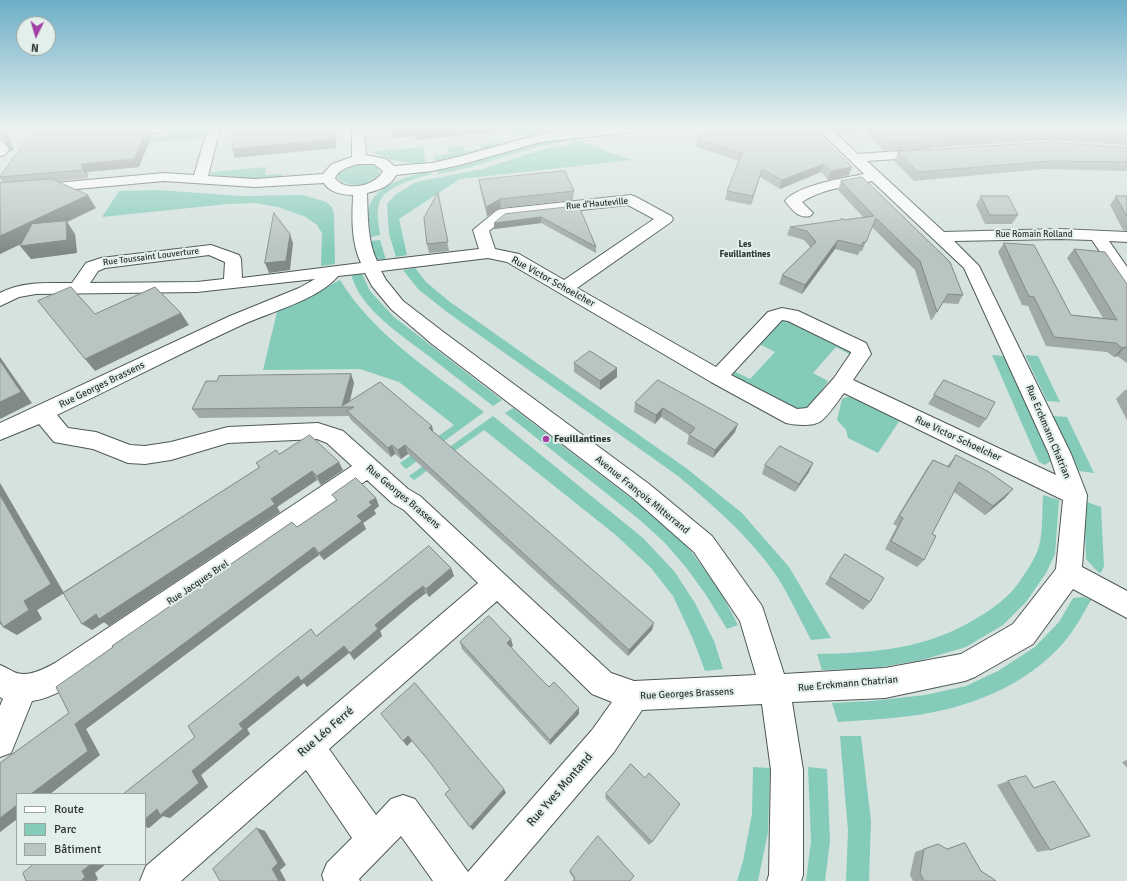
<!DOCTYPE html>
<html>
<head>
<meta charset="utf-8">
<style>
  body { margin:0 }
  #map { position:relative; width:1127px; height:881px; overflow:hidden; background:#d5e2de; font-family:Signika,sans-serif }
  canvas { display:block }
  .legend { position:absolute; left:16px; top:793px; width:130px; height:72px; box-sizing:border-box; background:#e2efeb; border:1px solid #9aa4a1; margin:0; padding:5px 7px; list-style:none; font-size:12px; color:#2f3433 }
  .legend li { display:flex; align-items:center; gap:8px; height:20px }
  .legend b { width:20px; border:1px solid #9aa4a1 }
  .north { position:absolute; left:16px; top:16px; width:40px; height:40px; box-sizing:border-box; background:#e2efeb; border:1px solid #9aa4a1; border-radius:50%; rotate:185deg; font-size:11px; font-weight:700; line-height:16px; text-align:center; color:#2f3433 }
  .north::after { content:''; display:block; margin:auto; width:14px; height:18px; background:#a43fa4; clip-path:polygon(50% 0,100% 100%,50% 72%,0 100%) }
</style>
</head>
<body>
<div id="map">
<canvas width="1127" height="881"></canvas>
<ul class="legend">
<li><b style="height:5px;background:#fff"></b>Route</li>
<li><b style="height:11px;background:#85cbba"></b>Parc</li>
<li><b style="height:11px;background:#b9c5c2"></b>Bâtiment</li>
</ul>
<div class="north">N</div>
</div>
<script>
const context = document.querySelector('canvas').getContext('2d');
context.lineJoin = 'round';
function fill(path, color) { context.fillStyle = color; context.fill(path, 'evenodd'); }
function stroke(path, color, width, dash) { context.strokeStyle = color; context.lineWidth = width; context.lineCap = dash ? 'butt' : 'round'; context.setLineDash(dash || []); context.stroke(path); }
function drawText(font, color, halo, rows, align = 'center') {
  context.font = font + ' Signika,sans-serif'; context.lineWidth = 4; context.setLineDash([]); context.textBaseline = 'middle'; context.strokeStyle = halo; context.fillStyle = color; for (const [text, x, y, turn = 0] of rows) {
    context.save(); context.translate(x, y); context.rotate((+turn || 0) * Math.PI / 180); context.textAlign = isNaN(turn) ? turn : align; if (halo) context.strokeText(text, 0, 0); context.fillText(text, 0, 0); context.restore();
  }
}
const green = new Path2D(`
  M178,128H208L204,138L137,144L140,138C151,136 173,139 178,128Z
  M508,128H571L510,135Z
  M564,138L566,141C522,148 482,167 439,174L437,170C480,163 520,144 564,138Z
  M573,139L632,160L460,179L399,219L407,255L396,257L389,234L387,204L396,194L416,182L482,169L543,149L574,144Z
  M497,143L501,145L461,157L435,161L434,156L449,154L448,148L463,146L465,151L481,149L480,145Z
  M423,147L426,163C406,164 390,161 373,152L374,151Z
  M360,164L376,166L380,172C378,188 348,188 338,179C337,168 352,165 360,164Z
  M266,167L265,175L283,174L282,178H232L209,174L212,172Z
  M430,171L432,174C417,178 383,187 379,204C376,213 379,226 380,235L371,237C370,228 368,217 369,208C373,185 412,175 430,171Z
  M158,190L241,196L303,195L326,202L332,207L334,214L335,264L321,266L322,233L317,225L306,217L278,207L256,203L228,204L102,217L119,191Z
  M380,240L386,260L376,259L371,241Z
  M415,268L426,282L450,302L686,468L742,513L789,567L831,638L811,640C800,619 790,597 778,578C751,538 714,506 678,476L447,312L418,289L403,270Z
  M351,273H359L362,274L370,291L394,317L502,400L493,406C472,390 451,373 430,357C403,336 358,308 351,273Z
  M340,280C373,335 435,373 484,412L406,469L400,463L454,425L399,382L360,369L263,370L277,312Z
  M785,320L850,350L851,355L836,347L813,373L828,381L810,407L802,411L792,410L732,376L734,371L750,379L775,352L759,344L782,321Z
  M992,355L1004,356L1052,460L1045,465L1039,462L1036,456Z
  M1025,355L1038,356L1060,402L1047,401Z
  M847,397H853L900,420L878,453L848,438L846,430L837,420L842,399Z
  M513,408L661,521L690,550L719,589L738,625L727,629L706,595L685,566L664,542L640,520L505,413Z
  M493,416L643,538L674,571L695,603L714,641L723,669L705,671L693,639L673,596L651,568L617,536L484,430L414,480L409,476Z
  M1053,416L1067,417L1094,473L1079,471Z
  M1043,495L1059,500L1055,554L1046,573L1026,602L1003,625L966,647L922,660L870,669L822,670L817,654C874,653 927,649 977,618C994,608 1009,597 1020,581C1027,570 1036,558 1039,546C1043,532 1042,510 1043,495Z
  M1084,501L1101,507L1104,566L1101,573L1098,572L1086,559Z
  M1083,597L1091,600C1083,614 1075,629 1065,641C1027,686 967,709 910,716C886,719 862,720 838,722L832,703L872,701L925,695L966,686L998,671L1035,647L1059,622L1073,598Z
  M840,736H861L871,821L869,881H846L848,831Z
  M753,767L770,768L768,832L758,881H737L743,861L752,814Z
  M808,767L827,769L830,841L825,881H806L811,841Z`);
const street = new Path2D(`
  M151,128H165C162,133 157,134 151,133L149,130Z
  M208,128H220L208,176L255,179L323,174L332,164L352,157V128H364L366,155L386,159L394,166L432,163L458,157L540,134L599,128H639L638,131L633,132L541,142L460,165L432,171L396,175C391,186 379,190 367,193C368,216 367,240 377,261L479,249L473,230L496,211L501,209L631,195L636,197L671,216L673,219L671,222L577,288L716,367L768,312L782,308L798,311L866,343L871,354L853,380L1056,475L1049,454L964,268L872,181C848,187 823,188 802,202L813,213L810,216C799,219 792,210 785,201C797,185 845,178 864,174L817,128H830L858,154L926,149L931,150L933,153L931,156L926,157L867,161L944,232L1060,229L1127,232V242L1109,241L1127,267V284L1121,283L1092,240L1060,239L954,241L979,266L1071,454L1087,495L1082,567L1127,591V618L1073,589L1033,644L975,677L965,681L885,698L792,702L803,770V875L801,881H767L769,875L771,770L762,704L642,710L614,752L504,881H433L401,836L359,879L360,881H324L322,875L327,863L352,838L306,770L181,881H140L146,866L478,583L404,510L392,503L367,480L75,683C61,691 48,699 32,701L11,753L0,757V706L3,699L0,697V665C5,667 10,670 14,672C27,678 44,669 55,663L352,466L327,443L317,439L228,443L171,460L145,464L128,463L93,449L54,442L39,424L0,440V423L230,316L299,288L315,279L197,292L36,294L19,297L0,306V293C22,281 48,283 72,283L86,263L101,258L211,245L239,255L241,259L242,278L361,263C351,242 352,218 353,195C342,195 329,192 324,183L255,187L164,181L0,196V188L164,173L194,175ZM359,164H374L383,171C376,186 345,193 335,178C339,169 350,166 359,164ZM628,205L654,219L564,280L519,254L495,249L489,231L505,218ZM209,255L225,262L224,279L197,282L90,283L98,271L105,268ZM488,258L507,262L711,382L786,423C795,425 813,427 821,421C830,414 837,402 844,393L1063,500L1056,569L1013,624L961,654L885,668L784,674L762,606L712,536L649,484L446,334L403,301L386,280L381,271ZM365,273L372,286L391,309L432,344L633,498L694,552L740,621L756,675L634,681L611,673L420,496L408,489L343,431L318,423L228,427L171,442L145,446L130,445L96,432L68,428L57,415C119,385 181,353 244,324C271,312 319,299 338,276ZM782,320L788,321L851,352V353L834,378L807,408L797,409L731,375ZM497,601L592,694L612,702L592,730L468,872L415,799L403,795L391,799L376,815L329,749Z
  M0,140L5,141L11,147L5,155L0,156Z`);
const wall = new Path2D(`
  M0,128L14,151H10L5,140L0,139Z
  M712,128H825L822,135H819L849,175L828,180L821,172L780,189L760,177L751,205L725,200L727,191L739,161L696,147L697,139Z
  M831,128H857L851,134L839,135Z
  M867,128H1127V145L1047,140L884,151L865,132Z
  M149,129L152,135L139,167L87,172L88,178L57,181L96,208L67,222L75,234L77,253L31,259L21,244L0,254V183H3L0,178V177Z
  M1127,148V171L1044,169L914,181L894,161L898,152Z
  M479,180L574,191L573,200L501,208L487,216L480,189Z
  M841,181L963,295L958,304L943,303L931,321L915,270L872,227L862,251H860L858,255L835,249L802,294L779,284L782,275L811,248L804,240L787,235L790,227L863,217L838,190Z
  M438,193L449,251L429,253L427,244Z
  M981,196L1018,215L1012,224H985L976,205Z
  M1116,196H1127V231L1123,230L1110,205Z
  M579,206L596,247V253L541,223L494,229V223Z
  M1004,243L1071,315L1103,318L1067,258L1074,249L1127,284V363L1117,356L1114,357L1107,352L1046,346L1028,306L1022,305L998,252Z
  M574,363L617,368V377L600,390L574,372Z
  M351,374L354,383L350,402L432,426L433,432L652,630L628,656L408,454L401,459L395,454L391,457L351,420L349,416L199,418L192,409L217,381Z
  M658,380L735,432L713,458L687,444L689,435L661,417L655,424L634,412L635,403Z
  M944,380L986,419L979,428L928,404Z
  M1125,390H1127V420L1116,399Z
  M279,454L343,470L321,485L317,480L277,507L280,512L109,626L104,622L92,630L64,593L37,610L42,619L17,635L3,627L2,625L0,624V483L63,592L259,468L256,463Z
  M956,455L1005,498L985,515L954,492L932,534L924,560L917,567L885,549L897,526L893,524L927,468L933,460L947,466Z
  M813,463L809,472L795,492L762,474L765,465Z
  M356,478L376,498L379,506L374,510L376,514L363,523L366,529L324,560L319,555L303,566L86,729L100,755L50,794H17V819L0,832V763L69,713L56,687L113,647L112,646L292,522L297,527L336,500L332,495Z
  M845,554L870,602L863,610L825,584Z
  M451,568L454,576L429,597L426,593L413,603L380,631L382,636L354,660L349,653L307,687L304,683L247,729L250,734L201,775L208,787L170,818L163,816L149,828L195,737L317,636Z
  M460,642L513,646L511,647L537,675L549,687L579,708V714L550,745L462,649Z
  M1127,760V768L1122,762Z
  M1008,781L1050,850L1037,852L997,785Z
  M606,794L652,842L649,845L605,798Z
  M965,843L981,871L996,881H913L910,875L915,852L929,847L938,844L946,849Z
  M570,871L630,881L574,879L570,873Z`);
const shadedWall = new Path2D(`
  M3,128H5L14,151H10L4,143L8,142Z
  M146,128H149V129L152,135L139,167L87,172L88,178L83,170L81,164Z
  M334,128H337L336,148L235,158L232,149Z
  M413,128L415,136L393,138L392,130Z
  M453,128H520V129L416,140L414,132Z
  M853,128H857L851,134Z
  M824,164L821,172L780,189L782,180Z
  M852,167L849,175L828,180L831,171Z
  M762,169L760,177L751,205L753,196Z
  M88,195L96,208L67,222L75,234L77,253L31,259L20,246L66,222L0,254V236Z
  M500,199L501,208L487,216L486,207Z
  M541,217V223L494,229V223Z
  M290,234L293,243L290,270L269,273L265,263Z
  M838,240L835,249L802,294L805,285Z
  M181,313L189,325L95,371L85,359Z
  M1125,347L1117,356L1114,357L1122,348Z
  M0,357L32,403L0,419Z
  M617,368V377L600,390V381Z
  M351,374L354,383L348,407L342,406Z
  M663,408L661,417L655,424L656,415Z
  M738,424L735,432L713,458L715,450Z
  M432,426L434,435L429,428Z
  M392,445L395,454L391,457L388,448Z
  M405,445L408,454L401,459L398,450Z
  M339,462L343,470L321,485L317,476Z
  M813,463L809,472L795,492L799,484Z
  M312,471L317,480L277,507L280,512L109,626L104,622L92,630L82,624Z
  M0,483L64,593L37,610L42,619L17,635L3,627L4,626L0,624V618L24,601L0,495Z
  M1013,489L1005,498L985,515L993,506Z
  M376,498L379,506L374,510L376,514L363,523L366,529L324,560L319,553L357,516L369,502Z
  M314,547L319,555L86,729L100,755L50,794H31L75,724Z
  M451,568L454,576L429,597L426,589Z
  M423,586L426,593L413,603L380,631L382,636L354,660L350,653L375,625L410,596Z
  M654,623L652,630L628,656L629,650Z
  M511,639L513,646L508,649L507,643Z
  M344,646L349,653L307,687L304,683L247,729L250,734L201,775L208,787L170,818L163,816L149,828L145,827V819L157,809L192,771L239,724L298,676Z
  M579,708V714L550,745V740Z
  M408,736L412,741L407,746L403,741Z
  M504,789L506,793L473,830L470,827Z
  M17,805V819L0,832V818Z
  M257,828L265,831L286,865L280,870L286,881H279L272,869Z
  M91,864H106L95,873L98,879L96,881H81L82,871Z`);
const building = new Path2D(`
  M0,128H3L8,142L4,143L6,137L0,131Z
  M35,128H147L134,159L81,164L83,170L0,177Z
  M237,128H334V139L232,149Z
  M392,128H453L414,132L413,128L392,130Z
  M712,128H811L852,167L831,171L824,164L782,180L762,169L753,196L727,191L742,153L697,139Z
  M873,128H1127V137L1052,131L888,142Z
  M1052,142L1127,148V162L1050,161L918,172L898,152Z
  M565,171L574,191L500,199L486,207L479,180Z
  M862,177L950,262L963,295L948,294L937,312L920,261L876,218L866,242H863L862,246L838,240L805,285L782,275L816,242L807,231L790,227L840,220L842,218L843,220L874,216L841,181Z
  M52,179L88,195L0,236V183Z
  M438,193L448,242L427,244L424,218Z
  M981,196H1008L1018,215H990Z
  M1116,196H1127V216Z
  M579,206L596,247L541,217L494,223L505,214Z
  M274,213L290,234L286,261L265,263Z
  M66,221L67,240L20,246L32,224Z
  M1004,243L1034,245L1071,315L1117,320L1074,249L1105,252L1127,284V348L1125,347L1122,348L1116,343L1054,337L1034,297L1029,296Z
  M71,287L95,314L155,287L181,313L85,359L38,301Z
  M590,351L617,368L600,381L574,363Z
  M0,361L21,392L0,402Z
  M351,374L342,406L380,382L432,426L429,428L654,623L629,650L405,445L398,450L392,445L388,448L347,411L354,407L192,409L206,381H217L219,376Z
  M658,380L738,424L715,450L689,435L695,428L663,408L656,415L635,403Z
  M944,380L995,402L986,419L934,395Z
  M310,435L339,462L317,476L312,471L271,499L275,504L99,619L96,614L82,624L63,593L260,467L256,463L276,450L279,454Z
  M780,446L813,463L799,484L765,465Z
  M956,455L989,472L1013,489L993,506L959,482L932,534L936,536L924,560L891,541L903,518L899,516L933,460L949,467Z
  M356,478L376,498L369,502L372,505L357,516L362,521L319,553L314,547L298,559L75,724L88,751L31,794H17V805L0,818V763L69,713L56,687L113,647L112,646L292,522L297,527L337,500L332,495Z
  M0,495L51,584L24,601L29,610L3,627L0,621Z
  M429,546L451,568L426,589L423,586L410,596L375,625L378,629L350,653L344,646L301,681L298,676L239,724L243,729L192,771L199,783L160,815L157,809L145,819V794H123L195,737L188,726L311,629L316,636Z
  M845,554L884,578L870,602L830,577Z
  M489,616L511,639L507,643L537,675L549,687L554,682L579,708L550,740L460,642Z
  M415,683L504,789L470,827L445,794L450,789L429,761L408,736L403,741L381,714Z
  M631,764L645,778L649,773L680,804L652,842L606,794Z
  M1026,776L1034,788L1054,781L1090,836L1050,850L1008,781Z
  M257,828L278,863L272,869L279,881H220L213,869Z
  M598,836L634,876L630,881H573L575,878L570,871Z
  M965,843L981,871L995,880L996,881H924L920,873L924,849L938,844L947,849Z
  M34,864H91L82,871L85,877L81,881H26L23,873Z`);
const markers = [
  [546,439,4,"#a43fa4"]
];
const farStreetnames = [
  ["Rue d'Hauteville",597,204,-5],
  ["Rue Romain Rolland",1034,235],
  ["Rue Toussaint Louverture",151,257,-7]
];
const farNeighbourhoodnames = [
  ["Les",745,245],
  ["Feuillantines",745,255]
];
const streetNames = [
  ["Rue Victor Schoelcher",553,282,29],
  ["Rue Georges Brassens",102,385,-26],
  ["Rue Erckmann Chatrian",1048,432,67],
  ["Rue Victor Schoelcher",958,439,25],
  ["Avenue François Mitterrand",642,495,39],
  ["Rue Georges Brassens",403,497,40],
  ["Rue Jacques Brel",198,583,-34],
  ["Rue Erckmann Chatrian",848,684,-5],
  ["Rue Georges Brassens",687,694,-3]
];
const poiNames = [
  ["Feuillantines",554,439]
];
const nearStreetnames = [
  ["Rue Léo Ferré",326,732,-41],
  ["Rue Yves Montand",560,790,-49]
];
fill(green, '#85cbba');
stroke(street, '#4f5956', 2);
fill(street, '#fff');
fill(wall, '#9fa9a7');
fill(shadedWall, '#828a88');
fill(building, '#b9c5c2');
stroke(building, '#828a88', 1);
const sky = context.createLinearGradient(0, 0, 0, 251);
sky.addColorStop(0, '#6cafc7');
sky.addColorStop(0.51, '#ecf2f0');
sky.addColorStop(1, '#ecf2f000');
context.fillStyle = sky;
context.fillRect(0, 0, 1127, 251);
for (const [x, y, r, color] of markers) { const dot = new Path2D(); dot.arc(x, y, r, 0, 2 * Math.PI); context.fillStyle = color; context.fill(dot); stroke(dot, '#e2efeb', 1.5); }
drawText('9px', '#2f3433', '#e2efeb', farStreetnames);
drawText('bold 9px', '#2d3734', '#e2efeb', farNeighbourhoodnames);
drawText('10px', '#2f3433', '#e2efeb', streetNames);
drawText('bold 10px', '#2f3433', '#e2efeb', poiNames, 'left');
drawText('12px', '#2f3433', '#e2efeb', nearStreetnames);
</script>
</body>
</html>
